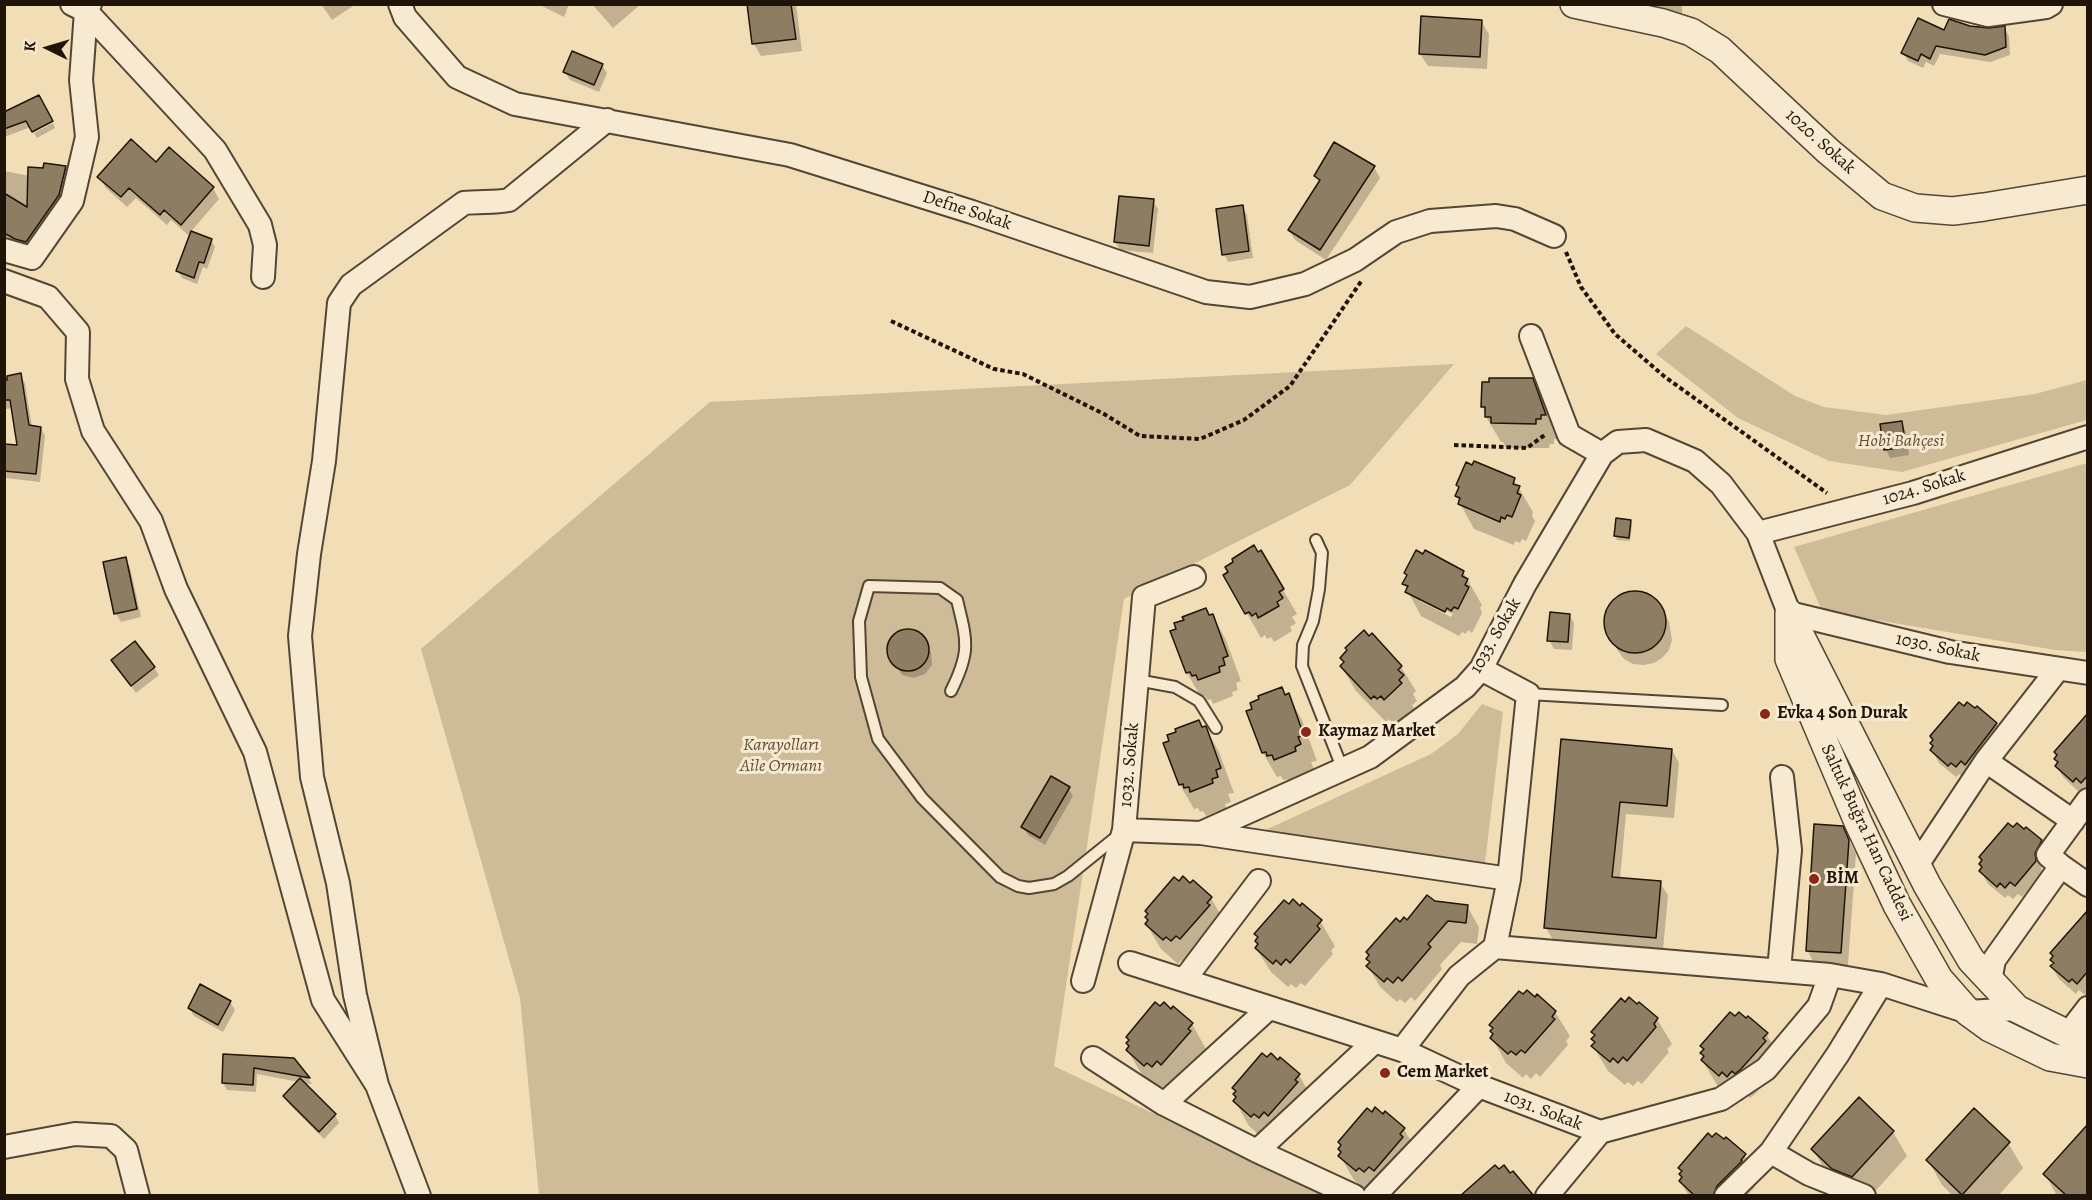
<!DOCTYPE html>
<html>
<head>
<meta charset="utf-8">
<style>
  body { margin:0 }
  #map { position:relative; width:2092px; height:1200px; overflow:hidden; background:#f2deb6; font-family:Alegreya,serif }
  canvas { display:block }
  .frame { position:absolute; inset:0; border:6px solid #201408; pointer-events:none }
  .north { position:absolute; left:18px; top:18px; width:60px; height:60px; -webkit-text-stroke:4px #f7ead0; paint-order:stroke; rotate:275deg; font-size:16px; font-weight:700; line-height:24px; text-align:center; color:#201408 }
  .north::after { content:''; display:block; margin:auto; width:21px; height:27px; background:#201408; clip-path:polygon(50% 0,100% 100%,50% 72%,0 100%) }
</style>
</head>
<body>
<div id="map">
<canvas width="2092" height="1200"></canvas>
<div class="frame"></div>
<div class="north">K</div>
</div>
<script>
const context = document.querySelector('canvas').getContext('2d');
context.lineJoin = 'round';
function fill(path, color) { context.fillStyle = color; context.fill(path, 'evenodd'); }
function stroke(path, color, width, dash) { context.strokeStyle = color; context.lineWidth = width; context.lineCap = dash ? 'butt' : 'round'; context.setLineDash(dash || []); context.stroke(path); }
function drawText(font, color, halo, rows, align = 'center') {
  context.font = font + ' Alegreya,serif'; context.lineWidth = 6; context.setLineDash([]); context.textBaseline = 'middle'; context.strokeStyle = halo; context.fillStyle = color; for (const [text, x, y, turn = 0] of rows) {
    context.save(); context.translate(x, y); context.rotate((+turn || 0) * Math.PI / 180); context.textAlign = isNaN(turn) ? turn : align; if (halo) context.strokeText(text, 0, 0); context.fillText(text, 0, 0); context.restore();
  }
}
const green = new Path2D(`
  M1686,326L1795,396L1824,407L1886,415L2035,394L2087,380V420L1902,472L1829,461L1738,418L1656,354Z
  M1454,364L1350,485L1124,599L1054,1066L1324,1195H539L520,998L421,649L710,402Z
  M2087,463V652L2055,650L1822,611L1794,547Z
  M1482,704L1503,712L1485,863L1261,832L1431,754L1458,734Z`);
const shadow = new Path2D(`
  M321,4H356L332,20Z
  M538,4H569L564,17Z
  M592,4H641L613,28Z
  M749,4H796L802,51L761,56L754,44Z
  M1647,4H1682V16L1651,11Z
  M1481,21L1489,34L1487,69L1428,66L1420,54Z
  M1970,28L1989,30L2005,28L2009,36L2010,55L1990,62L1940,54L1934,66L1926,62L1923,68L1908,61L1903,53Z
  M602,65L607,73L599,92L570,80L565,72Z
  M39,97L31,127L4,137V113Z
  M53,123L55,128L37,138L34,133Z
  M156,165L213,188L219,199L188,235L171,220L167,225L136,198L127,207L106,188L99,177Z
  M65,167L70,175L63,203L31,249L4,245V171L30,176Z
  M1374,167L1380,178L1326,260L1295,240L1289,230L1319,183L1315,176Z
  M1153,201L1158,209L1153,253L1120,250L1115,242Z
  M1242,207L1247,215L1253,258L1228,262L1224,254Z
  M211,240L215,247L207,269L203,267L197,284L182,278L178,271Z
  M20,375L25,383L32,427L41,428L45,436L40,482L6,478L4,475V446L18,447L13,408L6,409L4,405V382Z
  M1532,380L1546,404L1559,439H1554V444H1550L1549,448H1506L1503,442H1501L1486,417L1483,407Z
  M1901,422L1905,430L1909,455L1890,458L1886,450Z
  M1514,480L1533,512L1532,516L1535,521L1526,541L1522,539L1520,543L1515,541L1514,545L1474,529L1456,496L1459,489L1457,485Z
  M1617,520L1630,521L1632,525L1630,541L1617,540L1615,536Z
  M1261,552L1297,614L1292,617L1296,623L1290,627L1292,631L1274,642L1271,637L1267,639L1265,635L1261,638L1225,575Z
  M125,559L130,567L141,617L121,622L116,614L105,563Z
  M1463,572L1482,605L1480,608L1482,613L1472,633L1468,630L1466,634L1462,632L1459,636L1421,616L1404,584ZM1420,598L1453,614L1451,617L1420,601Z
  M1639,593L1656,601L1661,608L1669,622L1672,640L1669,650L1662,658L1654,663L1643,665L1633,664L1624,659L1618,651L1606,628V618L1614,601L1621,596Z
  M1212,615L1226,640L1241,681L1236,683L1238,690L1232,692L1233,696L1213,704L1211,699L1207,700L1205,696L1201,697L1187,673L1172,632Z
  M1569,615L1574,623L1572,650L1554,649L1549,640Z
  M911,631L923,637L931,652L932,665L925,674L914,678L902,675L890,656L891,643L899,634Z
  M112,660L154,667L159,675L136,693Z
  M1341,666L1401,667L1416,691L1413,694L1417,701L1412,705L1415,709L1399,724L1396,720L1392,723L1389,719L1386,722L1356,691Z
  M1288,695L1302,720L1317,761L1311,762L1314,769L1308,772L1309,776L1289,784L1287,779L1283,780L1281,776L1277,777L1263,753L1254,710L1261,700Z
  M2088,723V793L2083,790L2080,793L2064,778L2056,766Z
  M1996,724L2003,736L1964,779L1959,774L1956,777L1939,763L1932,750Z
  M1205,727L1219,752L1234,793L1228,794L1231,802L1225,804L1226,808L1206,816L1203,811L1200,812L1198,808L1194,809L1180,785L1171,742Z
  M1562,740L1672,750L1679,763L1674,818L1626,814L1620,879L1660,883L1668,895L1663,950L1553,940L1546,928Z
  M1068,788L1073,796L1045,845L1028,835L1023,827Z
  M1842,827L1856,854L1848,965L1814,963L1807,950Z
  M2013,829L2041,841L2048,854L2041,866L2042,874L2022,897L2018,894L2013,899L2008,895L2005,898L1988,884L1981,871L1983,868L1980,858Z
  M1179,883L1211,898L1225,923L1186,965L1181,960L1178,964L1161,949L1147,925Z
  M1434,902L1467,906L1479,927L1477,944L1461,942L1440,965L1442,969L1415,1001L1411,997L1405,1003L1400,999L1397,1002L1380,987L1368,966L1371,963L1368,959L1400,924L1407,922Z
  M1320,921L1335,946L1331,951L1333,954L1305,986L1301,983L1296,988L1291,984L1288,987L1271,972L1256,948L1259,945L1256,934Z
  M2088,921V992L2085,995L2079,990L2076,994L2059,979L2052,967L2054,964L2052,960Z
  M230,1002L235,1010L223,1032L194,1016L189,1008Z
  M1626,1004L1637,1006L1639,1004L1657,1019L1672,1044L1667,1049L1669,1052L1642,1084L1638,1081L1633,1086L1628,1082L1625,1085L1608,1071L1593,1046L1596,1043L1593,1032Z
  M1555,1012L1570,1036L1566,1041L1568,1045L1540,1077L1536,1073L1531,1079L1526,1074L1523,1078L1506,1063L1492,1038L1494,1036L1491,1025Z
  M1192,1024L1206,1049L1202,1053L1204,1057L1167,1091L1162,1086L1159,1090L1142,1075L1128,1051Z
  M1766,1034L1781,1058L1779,1067L1755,1094L1750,1098L1747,1095L1742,1101L1737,1096L1734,1100L1717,1085L1702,1060L1705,1058L1702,1047Z
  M225,1056L294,1060L312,1084L302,1083L335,1115L339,1123L324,1139L289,1104L285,1096L299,1082L257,1074L256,1092L227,1090L223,1083Z
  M1278,1062L1299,1075L1313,1100L1266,1141L1249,1126L1235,1101L1237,1099L1234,1088Z
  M1372,1114L1404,1129L1418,1154L1371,1195L1354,1180L1340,1156Z
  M1893,1132L1907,1156L1871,1196L1827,1174L1813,1149Z
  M2008,1143L2023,1168L1998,1196H1953L1942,1185L1928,1160Z
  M1744,1155L1759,1179L1754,1185L1755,1187L1746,1196H1689L1680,1181L1683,1179L1680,1168Z
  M2045,1174L2088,1196H2057Z`);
const building = new Path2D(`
  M747,4H791L796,39L752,44Z
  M1421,16L1482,20L1480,57L1419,54Z
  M1918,18L1944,30L1949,19L1970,26L1989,28L2005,26L2006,47L1985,55L1936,46L1930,59L1921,54L1918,61L1901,53Z
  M572,51L603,64L594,85L563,72Z
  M39,95L53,121L32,132L26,121L4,129V112Z
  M131,139L156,162L169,147L214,187L181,225L164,210L160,215L129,188L121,197L97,177Z
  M1334,142L1375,166L1320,250L1288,230L1320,180L1314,176Z
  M44,163L66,166L59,195L26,242L15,239L4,233V193L27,207L28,167L43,168Z
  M1119,196L1154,199L1149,246L1114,242Z
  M1243,205L1249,251L1222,255L1216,209Z
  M191,231L212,239L204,263L199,262L194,278L176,271Z
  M21,373L29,425L41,427L36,474L4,471V444L17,445L10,400H4V381L7,380V376Z
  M1489,378H1533L1546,415H1541V419H1536V424L1491,423V417H1485V407H1481L1482,382H1489Z
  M1902,421L1906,447L1884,450L1880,424Z
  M1474,461L1515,478L1513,484L1520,486L1517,493L1521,495L1512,517L1507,515L1505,519L1501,517L1500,522L1458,504L1460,498L1455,496L1459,487L1456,485L1466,462L1472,465Z
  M1616,518L1631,520L1629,538L1614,536Z
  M1254,545L1258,552L1261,550L1284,589L1279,592L1283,598L1277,602L1279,606L1258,618L1256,613L1252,616L1249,612L1245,614L1223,575L1228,572L1225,567L1233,562L1232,559Z
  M1416,550L1423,554L1425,550L1464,571L1462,576L1468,579L1465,585L1469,587L1458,609L1454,607L1451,611L1447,608L1445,612L1405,592L1408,586L1402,584L1407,575L1404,573Z
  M126,557L137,609L114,614L103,562Z
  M1604 622a31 31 0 1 1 62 0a31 31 0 1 1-62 0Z
  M1206,608L1209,615L1213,614L1228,656L1223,658L1225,665L1219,667L1220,672L1198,680L1196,675L1192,676L1190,672L1186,673L1170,631L1176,629L1174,623L1184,620L1182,617Z
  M1550,612L1570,614L1568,642L1547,641Z
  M887 650a21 21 0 1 1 42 0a21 21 0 1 1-42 0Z
  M1364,630L1369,636L1372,633L1402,666L1398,670L1404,675L1399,680L1402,683L1384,700L1381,696L1377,699L1374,696L1371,699L1340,666L1344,662L1340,658L1347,650L1345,648Z
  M135,641L155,667L131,686L111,660Z
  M1282,687L1285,695L1289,693L1304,736L1298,737L1301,744L1295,747L1296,751L1274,760L1272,755L1267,756L1266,752L1262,753L1246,711L1252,709L1250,703L1259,699L1258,696Z
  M1959,702L1964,706L1967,702L1975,708L1977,706L1997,723L1965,765L1961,761L1956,767L1951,763L1948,766L1930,750L1933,746L1930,743L1933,740L1930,736Z
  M2088,713V775L2081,783L2076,778L2073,782L2055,766L2058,762L2054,759L2057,755L2054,752Z
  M1199,720L1202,727L1206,726L1221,768L1216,770L1218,777L1212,779L1213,783L1190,792L1189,787L1184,788L1183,784L1179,785L1163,743L1169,741L1167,735L1176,732L1175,729Z
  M1561,739L1672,749L1667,806L1620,802L1612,877L1661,881L1656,938L1544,928Z
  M1051,776L1070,787L1040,838L1021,827Z
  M2008,823L2013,827L2017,823L2024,829L2026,827L2042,840L2035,853L2036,861L2015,886L2010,882L2005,888L2000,883L1997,887L1979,871L1982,867L1979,864L1982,860L1979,857Z
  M1814,824L1843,826L1849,840L1841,953L1806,951Z
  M1183,876L1190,883L1193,880L1212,897L1207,903L1210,905L1180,939L1176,936L1171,941L1166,937L1163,940L1145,924L1148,920L1145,917L1148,914L1145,911L1174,877L1179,881Z
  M1427,895L1435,901L1468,905L1466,923L1448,921L1428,944L1431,947L1402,981L1398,977L1393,983L1387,978L1384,982L1366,966L1370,962L1366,959L1369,955L1366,952L1396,918L1400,922L1404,917L1407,920Z
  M1293,899L1300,906L1302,903L1322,920L1317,926L1320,929L1290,963L1286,959L1281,965L1276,960L1273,964L1255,948L1258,944L1255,941L1258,937L1254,934L1284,900L1289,904Z
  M2088,910V971L2077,984L2072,979L2069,982L2050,966L2054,963L2050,960L2053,956L2050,953Z
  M200,984L231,1001L218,1025L188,1008Z
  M1527,990L1535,997L1537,994L1556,1011L1552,1017L1555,1019L1525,1053L1521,1050L1516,1055L1511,1051L1508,1054L1490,1038L1493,1034L1490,1031L1493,1028L1489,1025L1519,991L1523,994Z
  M1629,997L1637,1004L1639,1002L1658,1018L1654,1024L1656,1027L1627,1061L1623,1057L1618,1063L1613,1058L1610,1062L1591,1046L1595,1042L1591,1039L1595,1035L1591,1032L1621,998L1625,1002Z
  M1155,1002L1160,1006L1164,1002L1171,1009L1173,1006L1193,1023L1188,1029L1191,1031L1161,1065L1157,1061L1152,1067L1147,1063L1144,1066L1126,1050L1129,1046L1126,1043L1129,1040L1126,1037Z
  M1730,1012L1735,1016L1739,1012L1746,1018L1748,1016L1768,1033L1763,1038L1766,1041L1741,1069L1735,1074L1732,1071L1727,1077L1722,1072L1719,1076L1701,1060L1704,1056L1700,1053L1704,1049L1700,1046Z
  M1262,1053L1267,1057L1271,1053L1278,1060L1280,1057L1300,1074L1295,1080L1298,1082L1268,1116L1264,1112L1259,1118L1254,1114L1251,1117L1233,1101L1236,1097L1233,1094L1236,1091L1232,1088Z
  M223,1054L294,1058L310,1078L254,1068L253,1085L222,1083Z
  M300,1078L336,1114L319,1132L283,1096Z
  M1859,1097L1894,1131L1852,1177L1832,1169L1811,1149Z
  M1375,1107L1383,1114L1385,1111L1405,1128L1400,1134L1403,1137L1374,1171L1369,1167L1364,1172L1359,1168L1356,1171L1338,1156L1341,1152L1338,1149L1341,1145L1338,1142L1367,1108L1372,1112Z
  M1974,1108L2010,1142L1962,1195L1926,1160Z
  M2088,1124V1196H2067L2043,1174Z
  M1708,1133L1712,1137L1716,1133L1724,1139L1726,1137L1746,1154L1741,1160L1742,1161L1717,1186L1713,1196H1695L1679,1181L1682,1177L1679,1174L1682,1171L1678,1168Z
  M1495,1165L1499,1169L1504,1165L1510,1173L1513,1171L1534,1196H1460Z`);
const path = new Path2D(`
  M1566,252L1581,287L1615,334L1665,377L1827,493
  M891,321L994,369L1023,374L1104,414L1140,436L1200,439L1244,420L1290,386L1362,280
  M1454,445L1527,448L1546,434`);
const service = new Path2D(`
  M1316,540L1322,553L1319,589L1313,621L1303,645L1302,666L1343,770
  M1137,680L1175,687L1199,701L1216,728
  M951,691C971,651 967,641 957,600L940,588L869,586L859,621L861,677L878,739L922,798L1000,877L1018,886L1029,888L1054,884L1068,876L1120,834
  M1528,694L1722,705`);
const minor = new Path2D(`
  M72,4L86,11L215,150L260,225L265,245L263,277
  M400,4L405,17L457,77L515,104L790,155L972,212L1206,292L1250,297L1305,284L1355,260L1396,232L1430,221L1496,216L1515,219L1554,236
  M1944,4L1988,15L2046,7L2051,4
  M4,250L32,258L72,201L87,137L81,80L86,11L90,4
  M4,281L48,297L78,332L77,379L93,431L151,521L176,589L255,752L323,1000L377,1085L419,1196
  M1531,336L1569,435L1602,454
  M1758,533L1913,493L2088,437
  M1986,761L2073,821
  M1124,830L1201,833L1370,757L1465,687L1481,669L1525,584L1602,454L1618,442L1646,440L1695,461L1721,484L1758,533L1789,613L1950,652L2088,673
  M1201,833L1509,879
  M1917,865L1986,761L2058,669
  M2061,866L2088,885
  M1495,947L1830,975L1881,984L1968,1012L2017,1009
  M1130,963L1402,1050L1479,1086L1600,1132L1721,1099L1766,1069L1819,1006L1830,975
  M1779,970L1790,850L1782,777
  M1184,980L1259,881
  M1083,981L1124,830L1144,597L1194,577
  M1990,981L1994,960L2061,866L2048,855L2088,800
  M2068,1034L2088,1008
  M1402,1050L1459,976L1495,947L1509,879L1528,694L1481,669
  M1093,1058L1164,1104L1257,1151L1354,1196
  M377,1085L355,995L338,883L312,777L300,636L309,554L324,461L339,303L351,285L464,203C479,201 494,203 509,200L607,120
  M1164,1104L1269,1008
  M4,1147L75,1134L111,1136L126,1150L138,1196
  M1257,1151L1374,1042
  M1374,1196L1479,1086
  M1547,1196L1600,1132
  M1726,1196L1771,1152
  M1864,1196L1809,1174L1771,1152L1838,1054L1881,984`);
const tertiary = new Path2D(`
  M1574,4L1663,23L1691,32L1720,50L1828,151L1882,196L1915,208L1953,211L1984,207L2088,190
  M1789,613V659L1858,822L1897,905L1939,979L1968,1012L1990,1028L2050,1057L2088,1064
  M1791,617L1927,885L1971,960L2017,1009L2068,1034L2088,1038`);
const markers = [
  [1765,714,6,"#8f2418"],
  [1306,732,6,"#8f2418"],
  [1814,879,6,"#8f2418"],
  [1385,1073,6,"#8f2418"]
];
const streetNames = [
  ["1020. Sokak",1820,142,42],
  ["Defne Sokak",967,211,18],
  ["1024. Sokak",1924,488,-17],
  ["1033. Sokak",1496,636,-60],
  ["1030. Sokak",1938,648,12],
  ["1032. Sokak",1130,765,-85],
  ["Saltuk Buğra Han Caddesi",1866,833,65],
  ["1031. Sokak",1543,1111,21]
];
const parkNames = [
  ["Hobi Bahçesi",1901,442],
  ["Karayolları",781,746],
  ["Aile Ormanı",781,767]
];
const poiNames = [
  ["Evka 4 Son Durak",1777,714],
  ["Kaymaz Market",1318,732],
  ["BİM",1826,879],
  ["Cem Market",1397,1073]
];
fill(green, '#cebc98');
fill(shadow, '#0003');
fill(building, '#8d7d62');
stroke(building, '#201408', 1.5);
stroke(service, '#544634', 14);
stroke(minor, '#544634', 26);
stroke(tertiary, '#544634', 30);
stroke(path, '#201408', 4, [4.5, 3]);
stroke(service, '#f7ead0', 10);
stroke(minor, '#f7ead0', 22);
stroke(tertiary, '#f7ead0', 27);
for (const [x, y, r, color] of markers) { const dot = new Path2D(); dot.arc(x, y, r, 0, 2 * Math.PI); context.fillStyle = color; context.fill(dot); stroke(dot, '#f7ead0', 2); }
drawText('18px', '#201408', '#f7ead0', streetNames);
drawText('italic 18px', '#5d4f3a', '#f7ead0', parkNames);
drawText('bold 18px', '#201408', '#f7ead0', poiNames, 'left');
</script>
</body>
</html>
